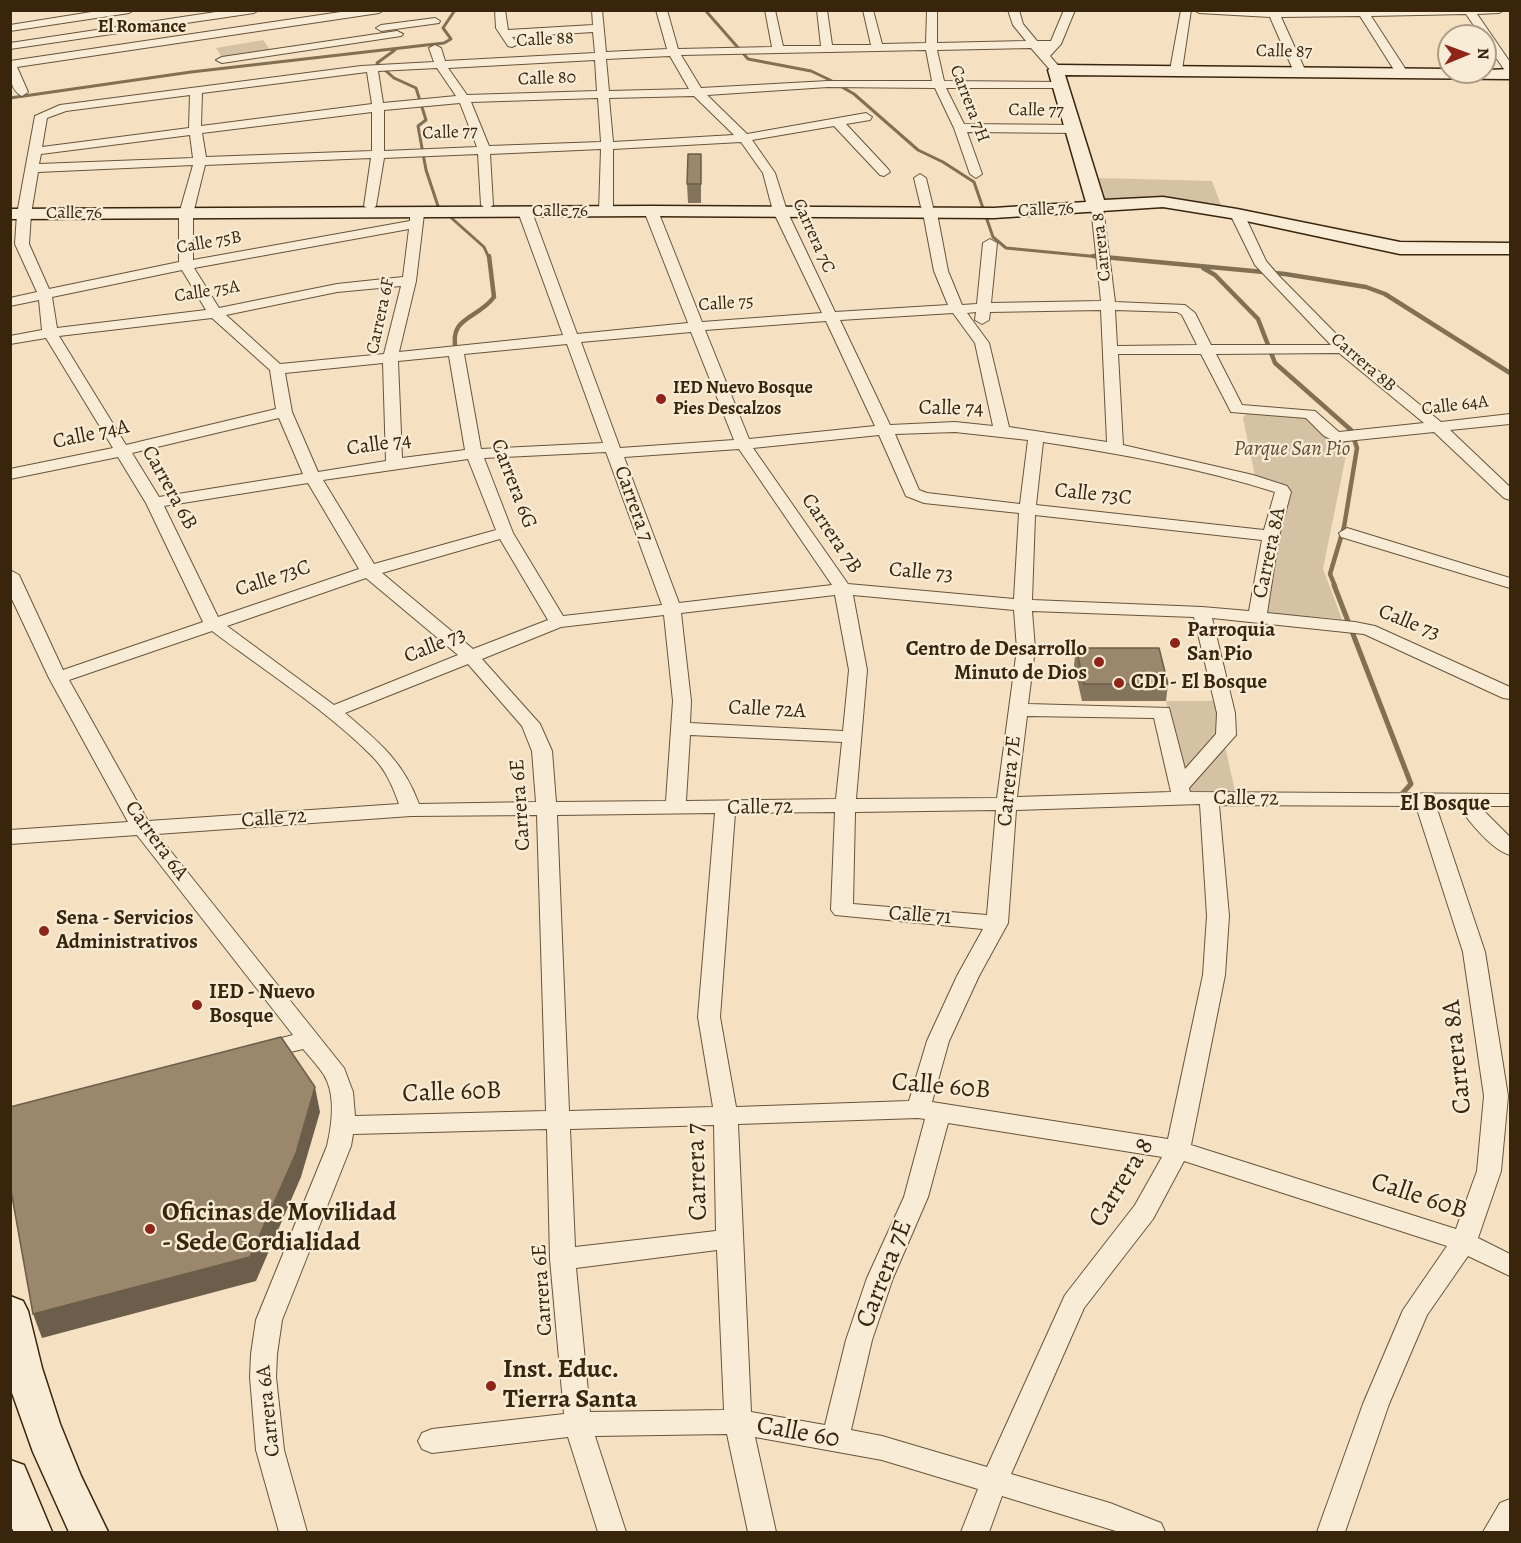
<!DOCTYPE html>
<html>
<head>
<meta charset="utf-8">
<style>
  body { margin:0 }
  #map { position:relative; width:1521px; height:1543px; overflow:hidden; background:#f5e1c2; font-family:Alegreya,serif }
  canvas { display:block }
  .frame { position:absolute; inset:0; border:12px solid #39250c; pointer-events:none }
  .north { position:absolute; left:1437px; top:24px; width:60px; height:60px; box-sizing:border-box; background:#f8ecd7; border:2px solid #ac9c86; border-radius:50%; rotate:89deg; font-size:16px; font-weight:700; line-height:24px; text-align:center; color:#39250c }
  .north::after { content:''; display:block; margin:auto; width:21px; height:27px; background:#8f2418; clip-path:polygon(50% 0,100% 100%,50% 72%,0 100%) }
</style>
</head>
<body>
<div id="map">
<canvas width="1521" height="1543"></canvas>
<div class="frame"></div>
<div class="north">N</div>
</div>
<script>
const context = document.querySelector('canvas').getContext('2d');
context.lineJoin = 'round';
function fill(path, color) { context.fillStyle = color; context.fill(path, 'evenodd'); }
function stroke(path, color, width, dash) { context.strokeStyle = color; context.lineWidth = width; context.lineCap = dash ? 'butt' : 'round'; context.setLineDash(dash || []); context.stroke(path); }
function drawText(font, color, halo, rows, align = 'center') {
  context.font = font + ' Alegreya,serif'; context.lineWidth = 4.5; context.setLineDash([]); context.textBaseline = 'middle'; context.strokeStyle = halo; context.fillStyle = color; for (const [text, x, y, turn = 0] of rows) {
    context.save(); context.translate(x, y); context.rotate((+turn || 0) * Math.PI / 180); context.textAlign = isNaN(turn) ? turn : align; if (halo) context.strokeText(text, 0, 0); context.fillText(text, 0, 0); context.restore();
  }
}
const green = new Path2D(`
  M263,40L270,50L222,57L216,48Z
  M1098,178L1212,181L1222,208L1104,201Z
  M1246,413L1305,416L1349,440L1323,569L1342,619L1265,613L1274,536L1289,488L1255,476L1243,418Z
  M1166,701H1215L1235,791L1185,792Z`);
const streamFar2 = new Path2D(`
  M705,10L748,59L811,71L830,80L854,94L918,150L943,162L974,182L993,237L1006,248L1110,258
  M395,50L377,63L394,78L416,88L426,120L418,126L426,170L438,206L484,247L489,258
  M10,98L191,72L444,43L451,39L443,28L455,10`);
const streamFar1 = new Path2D(`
  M1093,256L1285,274L1366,287L1385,294L1510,373
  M1203,268L1215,275L1258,319L1275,363L1351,430L1357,448L1344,527L1330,574L1335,586
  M456,351C448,316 477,320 494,297L489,256`);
const stream = new Path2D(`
  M1334,585L1411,784L1399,797`);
const street = new Path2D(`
  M104,10H134L129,13L10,31V25Z
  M229,10H259L254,13L10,49V43Z
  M354,10H384L379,13L17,67L28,92L22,96C9,90 10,73 10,61Z
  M495,10H505L508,30L593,25L592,10H602L606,52L667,49L656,10H667L678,49L772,47L765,10H775L783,46H821L817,10H827L832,45H871L863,10H873L882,44L926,43L927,10H937V43L1026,41L1013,25L1008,10H1019L1023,24L1037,41H1051L1064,10H1075L1061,44L1050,56L1062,70L1060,72H1052L1031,48L937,50L944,81L1061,82L1067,85L1061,88H946L964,124L1075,125L1081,129L1075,133L967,132L982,174L976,178L970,174L954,128L935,88L828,87L707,95L747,134L866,113L872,117L870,120L846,124L888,169L890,172L884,176L880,175L834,126L752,140L775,173L787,211L835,312L948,305L934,271L923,213L925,210L921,207L914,178L920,174L926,178L933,207L932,210L937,213L948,271L962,305L977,304L983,243L990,239L997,243L991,303L1101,301L1091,207L1097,203L1103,207L1115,302L1185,305L1195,313L1211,345H1331L1255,265L1230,214L1237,210L1244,214L1266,261L1279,276L1348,346L1441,422L1510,414V424L1450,430L1510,487V500L1504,498L1434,432L1337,442L1324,436L1306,418L1231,412L1201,354H1118L1123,445L1253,475L1287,486L1291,492L1279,536L1267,613L1355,622L1375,626L1510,687V699L1503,698L1364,634L1212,618L1235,713L1236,735L1189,788L1190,792L1510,794V806H1479L1510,837V855C1492,850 1469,822 1459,806H1436L1485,952L1508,1096L1501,1171L1478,1238L1510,1254V1276L1468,1256L1427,1315L1389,1404L1345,1532H1317L1363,1404L1403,1310L1447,1246L1184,1161L1153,1219L1084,1308L1011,1474L1110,1503L1161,1523L1165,1532H1119L1002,1496L989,1532H961L978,1489L882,1460L755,1437L776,1532H748L727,1434L595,1436L626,1532H598L568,1437L432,1453L422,1449L418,1441L422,1433L432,1429L564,1414L550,1259L547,1129L353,1134L351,1146L282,1320L277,1354L276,1377L284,1450L307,1532H279L256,1450L250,1377L251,1354L256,1320L327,1146C332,1125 336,1095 324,1075C318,1066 310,1057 303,1049L262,1059L254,1057L251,1051L254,1045L293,1035L137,835L10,844V830L128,822L49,678L10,595V570L19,575L63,670L203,622L146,503L118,457L10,479V469L113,448L46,338L10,344V336L42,330L39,300L10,306V298L37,292L15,244L17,214L35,116L60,105L361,66L434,62L429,48L435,45L441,48L445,61L595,53L593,32L512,37L518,44L512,47L508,46L496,28ZM926,50L932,81H828L701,88L681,55ZM670,56L689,89L609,91L606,59ZM595,60L597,91L467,95L448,68ZM437,68L456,96L383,103L378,71ZM367,72L372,104L201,126L202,93ZM190,95L189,128L42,147L47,118L66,111ZM694,96L734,135L613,142L609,98ZM598,98L601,142L489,146L471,102ZM460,103L477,147L384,151V110ZM372,112V151L206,157L202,133ZM190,135L193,158L39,164L41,154ZM741,142L763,173L773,211L822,313L702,322L658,211L651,207L644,211L688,323L577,334L532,212L525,208L518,212L563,335L399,352L416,281L424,214L417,210L410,214V221L193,260V214L205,165L371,158L364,206L370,210L376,206L384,158L478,154L481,205L487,209L493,205L490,154L601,149L599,212L606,216L613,212V149ZM193,165L179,214V262L49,289L29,244L31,214L38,172ZM409,229L403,277L337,284L219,308L194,268ZM182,270L206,310L57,328L52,297ZM401,286L384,354L280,364L226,315L337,292ZM1101,310L1107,442L1009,427L989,343L967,313L976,312L975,320L982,324L989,320L990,312ZM1115,310L1177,312L1182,315L1197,345L1117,346ZM953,313L975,343L993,426L955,422L890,425L840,320ZM212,318L270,370L276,409L126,445L59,336ZM826,321L875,426L749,439L705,330ZM691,332L734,440L620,448L581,342ZM567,344L603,443L481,449L464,354ZM1339,353L1424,423L1339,432L1315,411L1242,405L1216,354ZM449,356L465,450L402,458L398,361ZM383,363L386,461L318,472L292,412L285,373ZM279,418L303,474L159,497L132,453ZM955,432L1028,440L1020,504L927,493L919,490L895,434ZM879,435L906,496L924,503L1019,513L1014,599L848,584L753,448ZM1043,442C1121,454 1200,468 1275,492L1264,530L1036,505ZM739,449L832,585L679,603L624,457ZM606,452L662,605L563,616L513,533L484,458ZM468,459L496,530L374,564L323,480ZM308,483L359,569L218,617L164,506ZM1035,515L1262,540L1249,611L1202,607L1032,600ZM500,539L548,620L473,649L382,573ZM366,578L458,655L334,705L227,626ZM835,595L849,670L843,731L690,723L691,701L681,613ZM853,595L1014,610L1017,649L997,798L856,799L867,670ZM1032,611L1194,617L1217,713L1216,734L1185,769L1169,708L1028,704L1035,649ZM664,615L673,701L666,801L556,802L552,751L540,724L482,659L561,627ZM212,631C265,671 325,709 372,756C386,770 393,787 399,804L148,821L69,680ZM468,664L522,726L532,751L536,802L419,804C403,761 379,742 345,713ZM1027,716L1154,718L1171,792L1017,797ZM690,735L842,742L836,799L686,801ZM1200,804L1207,916L1203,975L1168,1139L932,1102L949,1041L979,976L1008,923L1016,810ZM1219,805L1416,806L1463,952L1484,1096L1477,1171L1456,1229L1191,1145L1225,975L1229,916ZM996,810L987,915L853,904L855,812ZM835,812L831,910L835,915L983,929L957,976L927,1041L909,1101L736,1107L720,1017L735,813ZM715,813L698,1017L713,1107L569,1111L557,815ZM537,815L546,1111L355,1116L353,1092L344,1068L157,834L411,816ZM918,1118L925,1119L904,1197L867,1278L846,1340L825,1425L751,1412L738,1124ZM948,1123L1162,1157L1135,1205L1065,1295L987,1467L882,1436L851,1430L872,1340L893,1278L928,1197ZM714,1125L716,1231L575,1247L570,1129ZM717,1250L724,1410L590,1412L576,1268Z
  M1181,10H1191L1182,70L1176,73L1170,70Z
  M1194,10H1504L1499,13L1477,14L1510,62V73L1506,72L1485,42V36H1481L1466,14L1371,16L1408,73L1402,76L1396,73L1360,16L1281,17L1306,72L1300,75L1294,72L1270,17L1199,13Z
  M435,18L440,21L439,23L381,31L376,28L381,25Z
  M397,31L403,34L401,36L222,63L216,60L222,57Z
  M1347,528L1510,578V588L1341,537L1339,533Z
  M1510,1499V1532H1483L1500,1503Z`);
const secondary = new Path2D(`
  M1056,65L1449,69V72L1510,69V79L1065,75L1104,200L1163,197L1237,209L1400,242L1510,243V254H1400L1237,219L1163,207L994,218L651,216L10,219V209L651,206L994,208L1086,202L1048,70Z
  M10,1296L23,1301L28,1311L42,1368L60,1424L81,1476L108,1532H69L33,1452L10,1387Z
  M10,1460L24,1465L52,1532H14L10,1525Z`);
const wall = new Path2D(`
  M701,172V203H688L687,184Z
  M1076,648L1168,684L1166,701H1082L1074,665Z`);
const shadedWall = new Path2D(`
  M315,1087L320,1112L301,1177L256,1281L42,1338L33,1314Z`);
const building = new Path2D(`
  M688,154H701V184H687Z
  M1076,648H1159L1168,684H1084Z
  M281,1037L315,1087L296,1153L250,1257L33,1314L10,1185V1107Z`);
const markers = [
  [661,399,6,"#8f2418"],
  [1175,643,6,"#8f2418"],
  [1099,662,6,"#8f2418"],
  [1119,683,6,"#8f2418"],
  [44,931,6,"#8f2418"],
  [197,1005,6,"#8f2418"],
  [150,1229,6,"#8f2418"],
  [491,1386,6,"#8f2418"]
];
const farNeighbourhoodnames = [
  ["El Romance",142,28]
];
const farStreetnames = [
  ["Calle 88",545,40,-3],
  ["Calle 87",1284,52,1],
  ["Calle 80",547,79,-2],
  ["Carrera 7H",969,104,69],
  ["Calle 77",1036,111,1],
  ["Calle 77",450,133,-2],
  ["Calle 76",1046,210,-3],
  ["Calle 76",560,212],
  ["Calle 76",74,214],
  ["Carrera 7C",813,236,66],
  ["Calle 75B",209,243,-10],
  ["Carrera 8",1102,247,-96],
  ["Calle 75A",207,292,-9],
  ["Calle 75",726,304,-4],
  ["Carrera 6F",381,316,-78],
  ["Carrera 8B",1363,363,41],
  ["Calle 64A",1455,406,-7]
];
const farPoinames = [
  ["IED Nuevo Bosque",673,389],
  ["Pies Descalzos",673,410]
];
const streetNames = [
  ["Calle 74",951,409,1],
  ["Calle 74A",91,435,-12],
  ["Calle 74",379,445,-8],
  ["Carrera 6G",513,484,69],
  ["Carrera 6B",169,488,61],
  ["Calle 73C",1093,495,6],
  ["Carrera 7",633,504,70],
  ["Carrera 7B",831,534,56],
  ["Carrera 8A",1270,553,-78],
  ["Calle 73",921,573,5],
  ["Calle 73C",273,579,-18],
  ["Calle 73",1409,623,22],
  ["Calle 73",435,646,-22],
  ["Calle 72A",767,710,3],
  ["Carrera 7E",1010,781,-84],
  ["Calle 72",1246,799,1],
  ["Carrera 6E",521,805,-94],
  ["Calle 72",760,808,-1],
  ["Calle 72",274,819,-4],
  ["Carrera 6A",156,841,54],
  ["Calle 71",920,916,4],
  ["Carrera 6E",543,1290,-94],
  ["Carrera 6A",269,1411,-96]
];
const parkNames = [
  ["Parque San Pio",1292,450]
];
const poiNames = [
  ["Parroquia",1187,631],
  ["San Pio",1187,655],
  ["Centro de Desarrollo",1087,650,"right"],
  ["Minuto de Dios",1087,674,"right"],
  ["CDI - El Bosque",1131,683],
  ["Sena - Servicios",56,919],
  ["Administrativos",56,943],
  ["IED - Nuevo",209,993],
  ["Bosque",209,1017]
];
const neighbourhoodNames = [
  ["El Bosque",1445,805]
];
const nearStreetnames = [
  ["Carrera 8A",1458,1057,-96],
  ["Calle 60B",941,1087,5],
  ["Calle 60B",452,1093,-2],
  ["Carrera 7",698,1172,-92],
  ["Carrera 8",1122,1183,-58],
  ["Calle 60B",1419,1197,18],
  ["Carrera 7E",885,1274,-69],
  ["Calle 60",798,1433,10]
];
const nearPoinames = [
  ["Oficinas de Movilidad",162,1214],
  ["- Sede Cordialidad",162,1244],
  ["Inst. Educ.",503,1371],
  ["Tierra Santa",503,1401]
];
fill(green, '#d5c1a3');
stroke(streamFar2, '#836f54', 3);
stroke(streamFar1, '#836f54', 4.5);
stroke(stream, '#836f54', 5);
stroke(street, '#68543a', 2);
stroke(secondary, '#39250c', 3);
fill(street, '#f8ecd7');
fill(secondary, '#f8ecd7');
fill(wall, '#85745c');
fill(shadedWall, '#6c5e4b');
fill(building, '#9b876b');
stroke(building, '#6c5e4b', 1.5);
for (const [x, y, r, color] of markers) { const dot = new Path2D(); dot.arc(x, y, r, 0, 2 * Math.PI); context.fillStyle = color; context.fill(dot); stroke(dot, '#f8ecd7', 2); }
drawText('bold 18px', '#39250c', '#f8ecd7', farNeighbourhoodnames);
drawText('18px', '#39250c', '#f8ecd7', farStreetnames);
drawText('bold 18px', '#39250c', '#f8ecd7', farPoinames, 'left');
drawText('21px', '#39250c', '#f8ecd7', streetNames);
drawText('italic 21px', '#604c32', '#f8ecd7', parkNames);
drawText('bold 21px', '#39250c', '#f8ecd7', poiNames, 'left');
drawText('bold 22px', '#39250c', '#f8ecd7', neighbourhoodNames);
drawText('26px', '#39250c', '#f8ecd7', nearStreetnames);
drawText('bold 26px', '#39250c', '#f8ecd7', nearPoinames, 'left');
</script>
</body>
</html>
